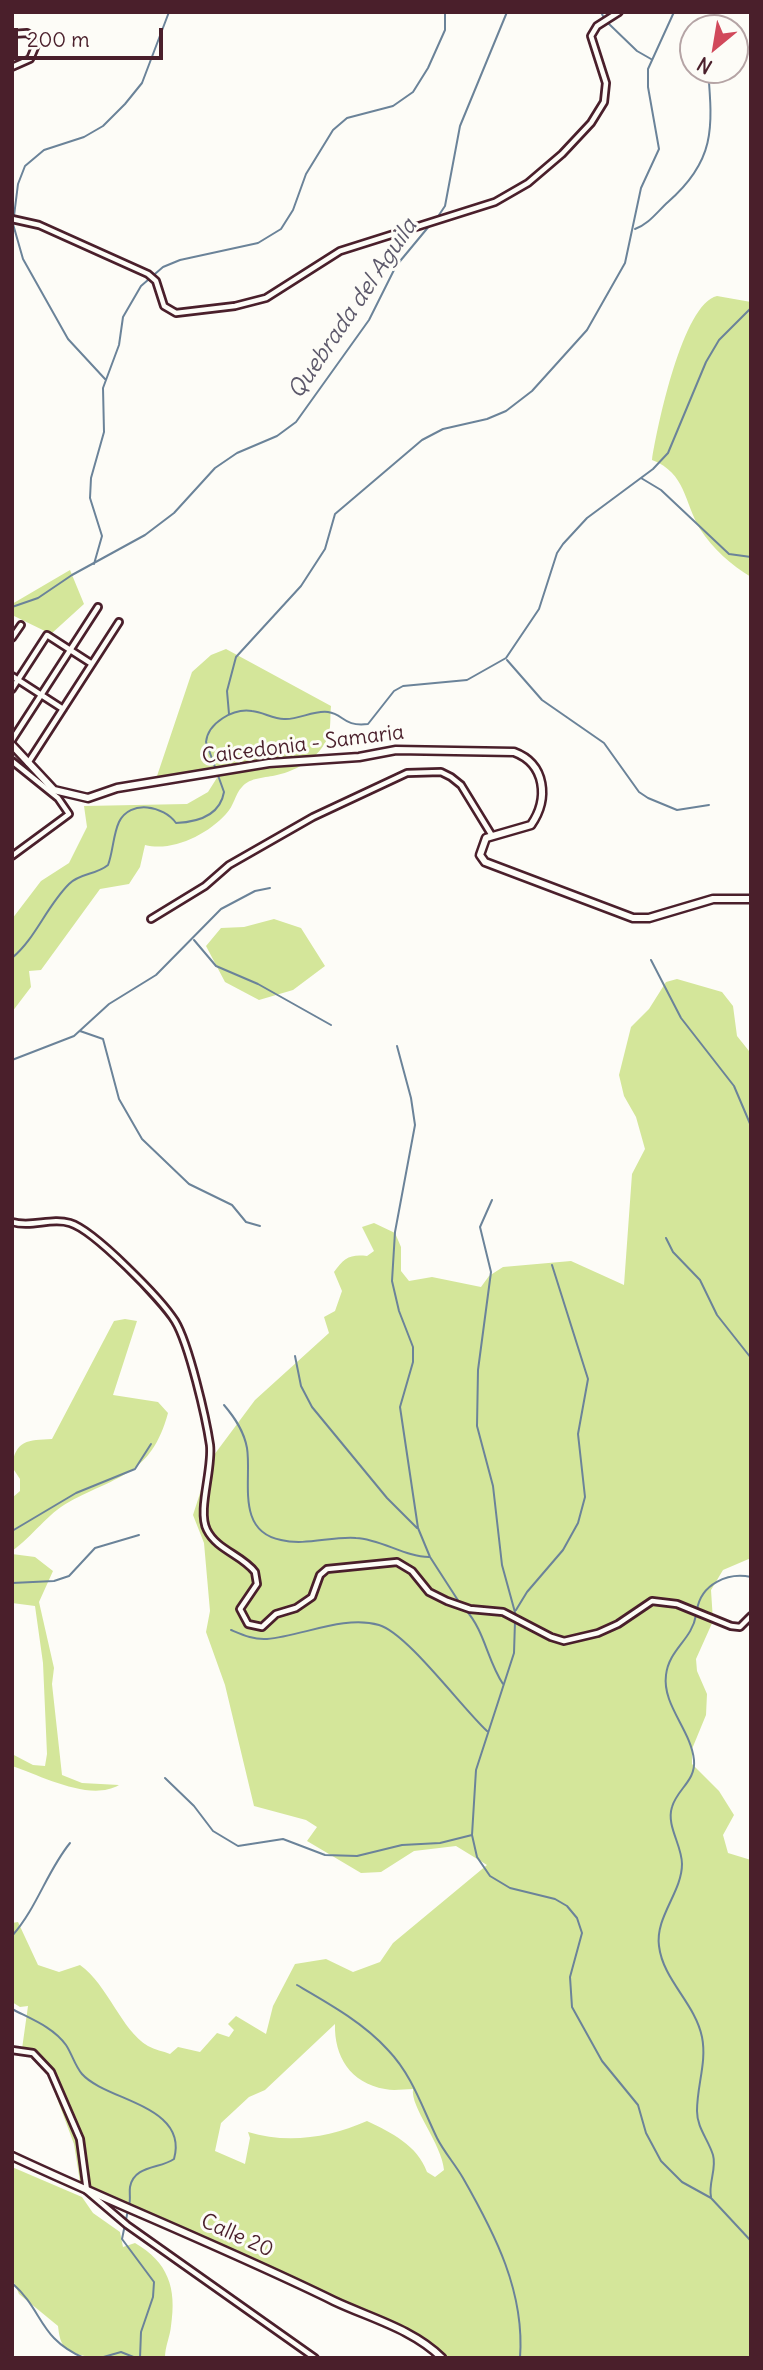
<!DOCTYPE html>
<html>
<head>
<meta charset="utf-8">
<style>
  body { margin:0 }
  #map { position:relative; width:763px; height:2370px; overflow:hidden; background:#fdfcf7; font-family:Delius,sans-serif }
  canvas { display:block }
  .frame { position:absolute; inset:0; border:14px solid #4a1f2b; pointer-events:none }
  .north { position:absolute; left:679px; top:14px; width:70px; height:70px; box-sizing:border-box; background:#fdfcf7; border:2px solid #b5a4a5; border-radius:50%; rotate:210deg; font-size:19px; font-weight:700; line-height:28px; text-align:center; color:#4a1f2b }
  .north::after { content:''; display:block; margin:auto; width:24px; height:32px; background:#d1495b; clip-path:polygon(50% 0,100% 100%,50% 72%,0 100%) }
  .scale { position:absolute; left:14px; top:28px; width:149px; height:32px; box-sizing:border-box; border:4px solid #4a1f2b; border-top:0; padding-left:9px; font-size:21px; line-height:24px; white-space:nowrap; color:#4a1f2b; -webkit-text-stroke:5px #fdfcf7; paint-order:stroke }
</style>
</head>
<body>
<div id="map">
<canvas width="763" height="2370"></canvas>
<div class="frame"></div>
<div class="north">N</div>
<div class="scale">200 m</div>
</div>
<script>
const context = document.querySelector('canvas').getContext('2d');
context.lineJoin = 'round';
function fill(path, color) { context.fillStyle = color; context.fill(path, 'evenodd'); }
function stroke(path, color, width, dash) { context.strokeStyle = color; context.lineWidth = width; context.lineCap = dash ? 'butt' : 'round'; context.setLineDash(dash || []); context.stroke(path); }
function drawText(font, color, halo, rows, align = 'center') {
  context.font = font + ' Delius,sans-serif'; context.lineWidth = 6; context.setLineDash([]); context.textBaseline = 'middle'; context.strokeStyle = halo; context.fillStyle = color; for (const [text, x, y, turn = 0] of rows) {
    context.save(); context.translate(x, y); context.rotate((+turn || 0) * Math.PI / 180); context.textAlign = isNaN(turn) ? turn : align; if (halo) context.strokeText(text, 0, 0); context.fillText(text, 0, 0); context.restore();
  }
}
const green = new Path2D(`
  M717,296L751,302V577C731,565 713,549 700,529C684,502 686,473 652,460C657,427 683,303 717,296Z
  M70,570L84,604L51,634L12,615V604Z
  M226,649L331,706C330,715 331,725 329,733C324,755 297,771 277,775C266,778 250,777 242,787C235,794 234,806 226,814C207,835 172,852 145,845L140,867L129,884L100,889L41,970L29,971L31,987L12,1012V919L41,881L69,863L87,827L84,806L187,804L208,792L220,773L161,782L157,776L192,672L211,655Z
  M274,919L301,928L325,966L293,990L259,1000L225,982L206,946L221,928L244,927Z
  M677,979L722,992L733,1006L737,1036L749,1051L751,1086V1558L723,1570L711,1590L713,1621L696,1659L697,1671L707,1694L706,1715L692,1749V1764L719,1791L734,1815L723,1835L728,1853L751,1860V2358H445L401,2326L81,2188L74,2144L45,2066L22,2049L28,2006L20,2007L12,2002V1923L18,1922L38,1965L59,1972L80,1965C108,1985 121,2030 148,2046C155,2050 163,2051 170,2054L178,2047L200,2052L217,2033L229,2037L234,2030L228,2024L236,2016L266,2034L273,2006L295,1964L326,1959L353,1972L380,1962L393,1943L487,1865L456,1846L414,1851L381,1872L361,1873L307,1841L317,1827L306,1820L254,1806L225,1685L206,1632L210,1611L204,1543L193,1515L211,1459L255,1400L329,1333L324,1317L335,1311L342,1291L334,1272C344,1258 350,1254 367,1256L374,1251L362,1227L374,1223L395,1233L401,1247V1271L409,1281L432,1277L481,1287L489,1276L503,1267L571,1261L624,1285L632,1174L645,1149L636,1117L624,1096L619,1075L631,1027L649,1009L666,982ZM335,2024C334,2056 350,2083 385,2089C394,2091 404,2089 413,2089C410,2107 442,2144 444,2170L435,2177L427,2172C417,2145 392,2133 367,2121C329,2138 287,2144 248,2132L250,2138L245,2164L215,2151L221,2123L249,2097L265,2090Z
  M125,1319L137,1321L113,1395L158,1402L168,1413C151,1475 119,1475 69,1502C48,1513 32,1537 12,1551V1498L20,1491V1479L12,1467C15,1440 28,1440 52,1439L114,1321Z
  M12,1554L35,1557L53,1571L39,1602L54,1668L52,1684L62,1775L82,1783L119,1785C90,1802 42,1776 12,1766V1754L33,1765L45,1766L47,1754L43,1663L35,1606L12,1603Z
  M12,2167L82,2197L93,2213L120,2232L123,2247L135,2243C168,2262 177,2288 171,2326C170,2337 165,2346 165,2358C135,2358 95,2364 68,2350C60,2345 59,2334 58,2326L19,2294L12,2278Z`);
const stream = new Path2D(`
  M601,12L604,18
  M608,23L637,51L651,59
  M437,218L445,206L460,126L507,12
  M635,229C649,224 657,212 668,202C715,161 713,129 708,70
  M105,379L68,339L23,259L13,224L18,184L25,166L44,150L84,137L103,126L125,104L142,83L169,12
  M641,478L661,490L729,554L751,557
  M94,564L102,536L90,498L91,478L104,432L103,388L119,345L123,317L141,286L163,267L180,260L258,243L281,229L293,210L306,174L333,130L347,118L393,106L413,92L428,68L445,30V12
  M12,607L38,598L72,575L145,535L174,513L215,468L237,453L277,436L296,422L369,320L396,266L430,225
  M507,660L542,700L604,743L639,792L648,798L677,810L709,805
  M229,714L227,691L236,657L301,586L325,549L335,514L422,440L443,429L487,419L506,411L532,391L587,330L625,263L641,188L659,149L648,87V69L674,12
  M194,940L216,966L258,984L331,1025
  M12,958C36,938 46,907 69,884C80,873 96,875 108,865C113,852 113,835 119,822C130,799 164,806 176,823C198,822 220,816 224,792L206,742C208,723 233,708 252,711C263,712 273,719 284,719C299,720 313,710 328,712C344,714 343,727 368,724L394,691L403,686L467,680L506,658L539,609L557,553L563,544L587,518L653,469L668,453L706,362L719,340L751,308
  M651,960L681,1018L734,1086L751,1126
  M80,1031L103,1039L119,1099L142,1139L189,1184L232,1205L246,1222L260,1226
  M397,1046L411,1098L415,1125L395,1232L392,1281L399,1311L413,1347V1362L400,1407L418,1528L430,1557L461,1605
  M12,1060L74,1036L109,1004L156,975L221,909L255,891L270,888
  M492,1200L480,1227L491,1272L478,1370L477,1426L493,1486L502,1565L516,1616
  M666,1238L673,1252L700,1280L717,1315L751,1358
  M295,1356L301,1386L312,1407L387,1498L417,1528
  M224,1405C235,1418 244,1431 247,1448C252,1479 235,1531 281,1540C305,1546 332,1536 356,1538C381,1539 405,1557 429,1557
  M12,1531L76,1493L135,1469L151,1444
  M12,1583L54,1581L69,1576L95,1548L139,1535
  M465,1609C485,1631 487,1660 503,1684
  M516,1610L527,1592L563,1550L578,1523L585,1497L578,1434L588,1379L552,1265
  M697,1610C701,1584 728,1572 751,1577
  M696,1615C692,1640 669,1649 666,1675C662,1705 691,1730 694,1760C696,1781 677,1789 672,1807C666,1826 682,1845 682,1864C682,1892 655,1917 659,1946C663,1980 695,2003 702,2037C707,2062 697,2085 697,2111C697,2128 708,2139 713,2155C717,2169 708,2183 711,2197
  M515,1621L514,1653L476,1770L472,1835L477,1857L490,1876L510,1888L555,1899L567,1906L577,1918L582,1933L570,1977L572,2007L602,2061L638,2105L646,2133L661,2161L682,2182L711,2198L751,2241
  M231,1630C243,1635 254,1640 267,1639C302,1636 344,1615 379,1625C407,1633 462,1708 487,1731
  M165,1778L194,1806L213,1831L238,1846L283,1839L325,1855L357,1856L402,1845L440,1843L472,1835
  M12,1936C37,1908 47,1871 70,1843
  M297,1985C328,2003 364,2023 388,2050C412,2075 422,2107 437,2138C444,2152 455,2164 463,2178C495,2234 525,2292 520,2358
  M12,2009C31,2019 53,2027 66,2045C72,2054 75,2066 82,2074C106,2101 189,2105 174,2159C160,2169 134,2165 130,2187C129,2193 131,2199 129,2205
  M128,2210L122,2239L154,2282L153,2297L141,2332L140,2358
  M12,2283C44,2311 38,2338 84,2358
  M100,2358L121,2352L136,2358`);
const minor = new Path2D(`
  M12,34L27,33L35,38L36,45L30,59L12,67
  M12,219L39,225L148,274L156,281L164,306L176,313L235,306L266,298L340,251L495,202L528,183L562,154L591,123L604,102L606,83L591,36L597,26L619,12
  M12,638L21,625
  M12,676L63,709
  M12,689L47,635L92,664
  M12,740L98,607
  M12,761L58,798L69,814L12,856
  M28,763L119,622
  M151,919L205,886L229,865L313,817L407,773L441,772L451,777L461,785L491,834
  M12,1222C32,1228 51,1217 70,1223C94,1230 162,1300 175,1321C189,1344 206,1418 210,1445C213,1469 197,1511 207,1530C217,1550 242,1555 255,1572L257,1584L240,1609L248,1624L262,1627L276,1614L296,1608L312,1597L320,1575L327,1569L397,1562L412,1571L429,1592L447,1601L470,1609L503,1612L551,1637L564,1641L598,1633L618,1624L652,1601L677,1604L731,1626L740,1627L751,1616
  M12,2050L33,2053L51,2072L80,2139L87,2191L127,2225L315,2358`);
const tertiary = new Path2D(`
  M12,745L54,790L88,798L117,788L269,763L359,757L396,750L514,752C546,764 549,799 531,825L486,838L480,855L485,862L633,918H649L713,899H751`);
const secondary = new Path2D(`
  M12,2156C119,2206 228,2249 334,2301C370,2318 413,2329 442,2358`);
const streetNames = [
  ["Caicedonia - Samaria",303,745,-7],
  ["Calle 20",237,2236,24]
];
const waterNames = [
  ["Quebrada del Aguila",353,309,-56]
];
fill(green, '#d4e69a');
stroke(stream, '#6b8399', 2);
stroke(minor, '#4a1f2b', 10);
stroke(tertiary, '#4a1f2b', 11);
stroke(secondary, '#4a1f2b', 11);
stroke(minor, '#fdfcf7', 4.5);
stroke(tertiary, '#fdfcf7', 6);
stroke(secondary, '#fdfcf7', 6);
drawText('21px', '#4a1f2b', '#fdfcf7', streetNames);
drawText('italic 23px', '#5d596b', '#fdfcf7', waterNames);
</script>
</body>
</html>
